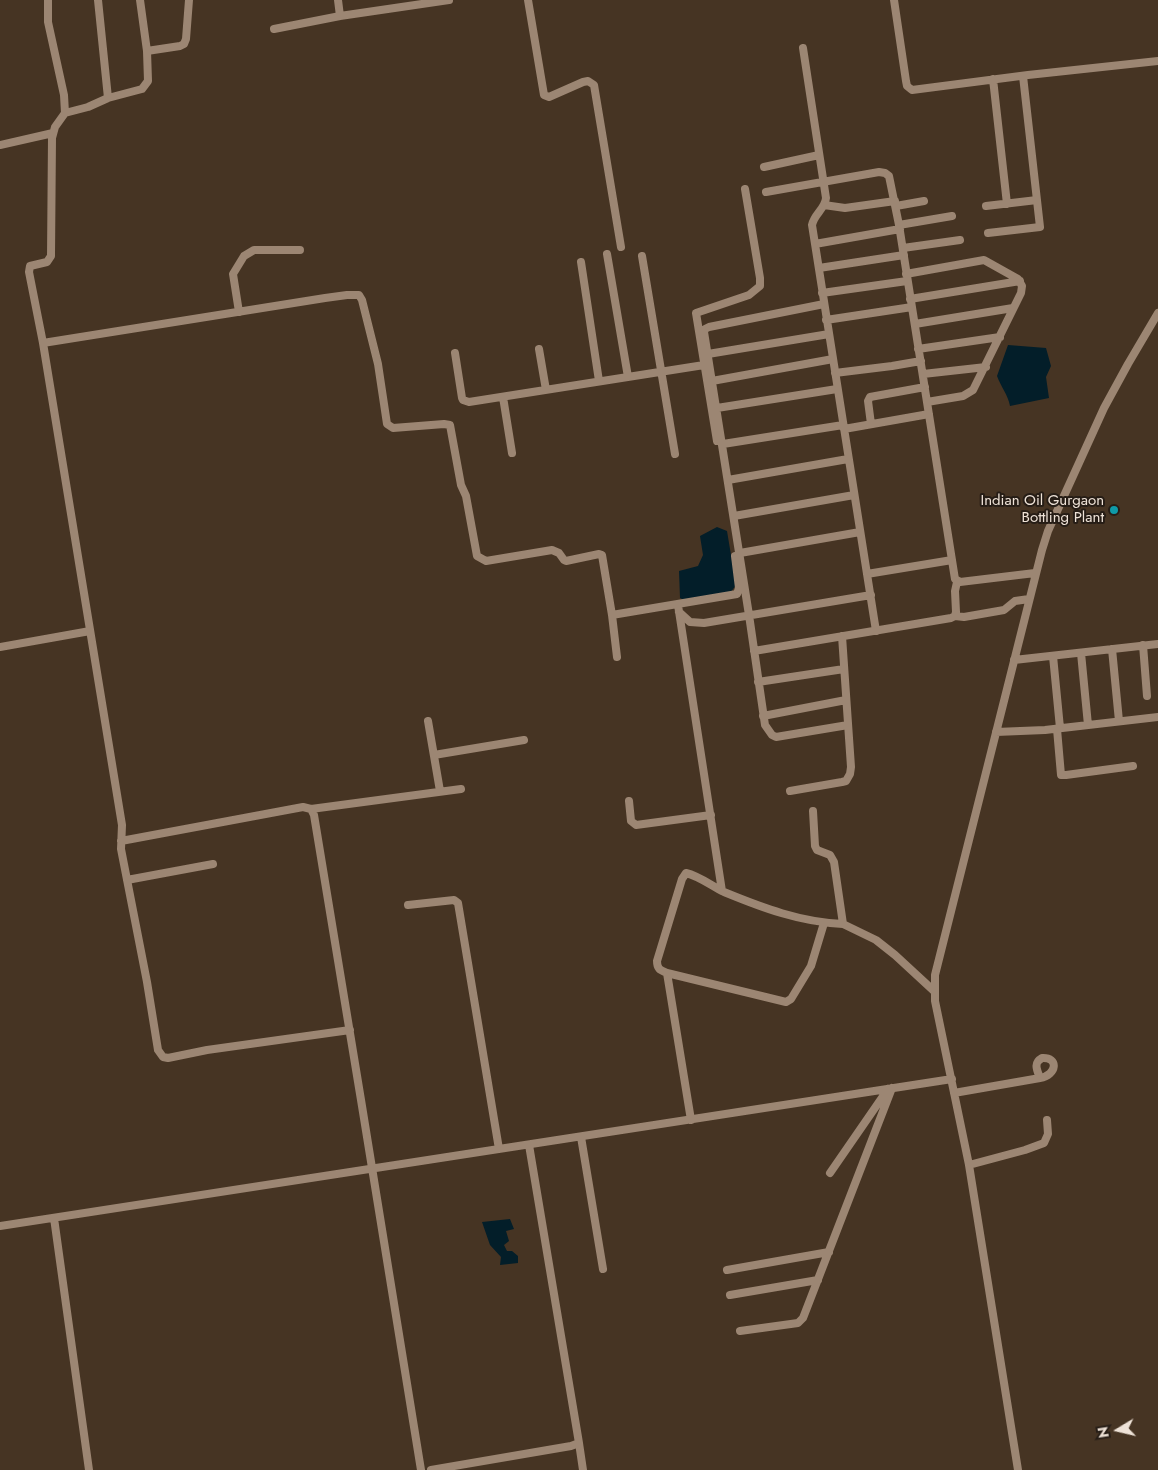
<!DOCTYPE html>
<html>
<head>
<meta charset="utf-8">
<style>
  body { margin:0 }
  #map { position:relative; width:1158px; height:1470px; overflow:hidden; background:#463423; font-family:Jost,sans-serif }
  canvas { display:block }
  .north { position:absolute; left:1093px; top:1405px; width:50px; height:50px; -webkit-text-stroke:4px #261d16; paint-order:stroke; rotate:261deg; font-size:14px; font-weight:700; line-height:20px; text-align:center; color:#eee2d7 }
  .north::after { content:''; display:block; margin:auto; width:18px; height:22px; background:#eee2d7; clip-path:polygon(50% 0,100% 100%,50% 72%,0 100%) }
</style>
</head>
<body>
<div id="map">
<canvas width="1158" height="1470"></canvas>
<div class="north">N</div>
</div>
<script>
const context = document.querySelector('canvas').getContext('2d');
context.lineJoin = 'round';
function fill(path, color) { context.fillStyle = color; context.fill(path, 'evenodd'); }
function stroke(path, color, width, dash) { context.strokeStyle = color; context.lineWidth = width; context.lineCap = dash ? 'butt' : 'round'; context.setLineDash(dash || []); context.stroke(path); }
function drawText(font, color, halo, rows, align = 'center') {
  context.font = font + ' Jost,sans-serif'; context.lineWidth = 4; context.setLineDash([]); context.textBaseline = 'middle'; context.strokeStyle = halo; context.fillStyle = color; for (const [text, x, y, turn = 0] of rows) {
    context.save(); context.translate(x, y); context.rotate((+turn || 0) * Math.PI / 180); context.textAlign = isNaN(turn) ? turn : align; if (halo) context.strokeText(text, 0, 0); context.fillText(text, 0, 0); context.restore();
  }
}
const water = new Path2D(`
  M1008,345L1046,348L1051,366L1046,377L1049,398L1010,406C1008,395 1001,387 997,376Z
  M717,527L727,531L736,585L728,596L688,602L680,598L679,571L698,566L703,555L700,536Z
  M510,1219L514,1229L506,1231L509,1241L504,1245L507,1251H512L518,1256V1263L500,1265L501,1257L490,1245L482,1222Z`);
const minor = new Path2D(`
  M48,0V22L64,95L65,113L55,127L52,138L51,256L47,262L30,266L29,272L43,343L122,825L121,849L147,982L158,1050L163,1057L168,1058L207,1050L350,1030
  M98,0L108,98
  M338,0L340,16
  M528,0L544,95L549,97L583,82L588,81L594,85L621,247
  M894,0L906,81L907,86L912,90L1028,75L1158,61
  M274,29L340,16L449,0
  M803,48L826,198C825,209 814,214 812,225L876,631
  M147,51L180,46L184,44L186,39L189,0
  M993,79L1007,204
  M65,113L88,107L108,98L142,89L148,81L147,51L140,0
  M0,145L53,133
  M764,167L819,155
  M766,192L879,172L885,173L889,176L899,225L955,579L960,582L1035,573
  M824,205L845,208L895,201
  M896,206L924,201
  M986,206L1037,200
  M899,225L952,216
  M988,233L1040,227L1023,76
  M815,244L900,229
  M903,248L960,240
  M607,254L628,377
  M642,256L675,454
  M581,262L599,381
  M819,268L904,255
  M906,274L984,260L1018,279L1022,286L1021,293L973,390L963,396L927,402
  M822,293L907,281
  M910,299L1020,281
  M824,304L709,327L705,329L704,332L749,615L765,725L772,735L776,737L848,725
  M239,312L233,274L244,256L254,250H300
  M826,320L912,307
  M915,324L1013,308
  M43,343L325,298L347,295H359L362,300L378,364L387,424L393,428L444,424L450,425L461,485L466,496L477,556L486,561L552,550L559,553L564,560L566,561L599,554L602,555L612,615L617,657
  M539,349L546,390
  M918,349L1000,337
  M455,353L462,398L463,400L469,402L704,365
  M708,354L829,334
  M835,373L892,366L921,361
  M923,374L986,367
  M712,381L833,359
  M503,397L512,453
  M717,408L837,389
  M871,424L868,401L870,397L925,387
  M844,429L929,414
  M717,441L696,313L749,295L760,286V278L745,189
  M723,444L843,425
  M728,480L848,459
  M734,516L854,495
  M740,553L860,532
  M867,574L952,560
  M678,605L722,891
  M679,612L690,622L704,623L871,595
  M612,615L737,594L739,588L735,556
  M955,616L964,617L1004,610L1015,601L1029,599
  M1143,645L1147,696
  M0,647L90,631
  M1112,649L1119,721
  M754,651L951,618L955,616L956,612L955,591L957,582
  M1081,653L1088,725
  M1053,656L1060,728
  M1014,660L1158,644
  M758,682L844,669
  M763,716L846,700
  M428,721L440,791
  M1057,729L1061,775H1066L1133,766
  M996,732L1045,730L1158,717
  M434,755L524,740
  M790,791L842,782L846,781L850,774L851,767L842,636
  M629,801L631,821L636,825L711,815
  M311,809L461,789
  M813,811L815,846L817,850L830,855L834,862L843,924L876,940L895,955L934,991
  M121,841L303,807L311,809L314,815C351,1033 385,1252 421,1470
  M127,880L213,864
  M408,905L454,900L458,903L499,1149
  M824,923L811,966L791,999L786,1002L667,973C660,970 657,969 657,961L682,879L686,873C699,876 712,886 724,892C763,908 800,922 843,924
  M667,973L691,1120
  M954,1093L1040,1078C1057,1075 1059,1057 1042,1058C1033,1063 1037,1070 1040,1078
  M581,1137L603,1269
  M969,1165L1025,1150L1044,1143L1048,1134L1047,1120
  M830,1173L888,1089
  M54,1218L89,1470
  M0,1226L952,1079
  M727,1270L829,1252
  M730,1295L818,1280
  M740,1331L798,1323L803,1318L892,1088
  M579,1443L583,1470
  M431,1470L571,1446L579,1443L529,1145
  M1018,1470L969,1165L935,1001V975L1042,550L1048,531L1104,408L1128,364L1158,313`);
const markers = [
  [1114,510,5,"#0f9aa8"]
];
const poiNames = [
  ["Indian Oil Gurgaon",1104,501],
  ["Bottling Plant",1104,518]
];
fill(water, '#031e29');
stroke(minor, '#9c8673', 8);
for (const [x, y, r, color] of markers) { const dot = new Path2D(); dot.arc(x, y, r, 0, 2 * Math.PI); context.fillStyle = color; context.fill(dot); stroke(dot, '#261d16', 2); }
drawText('15px', '#eee2d7', '#261d16', poiNames, 'right');
</script>
</body>
</html>
